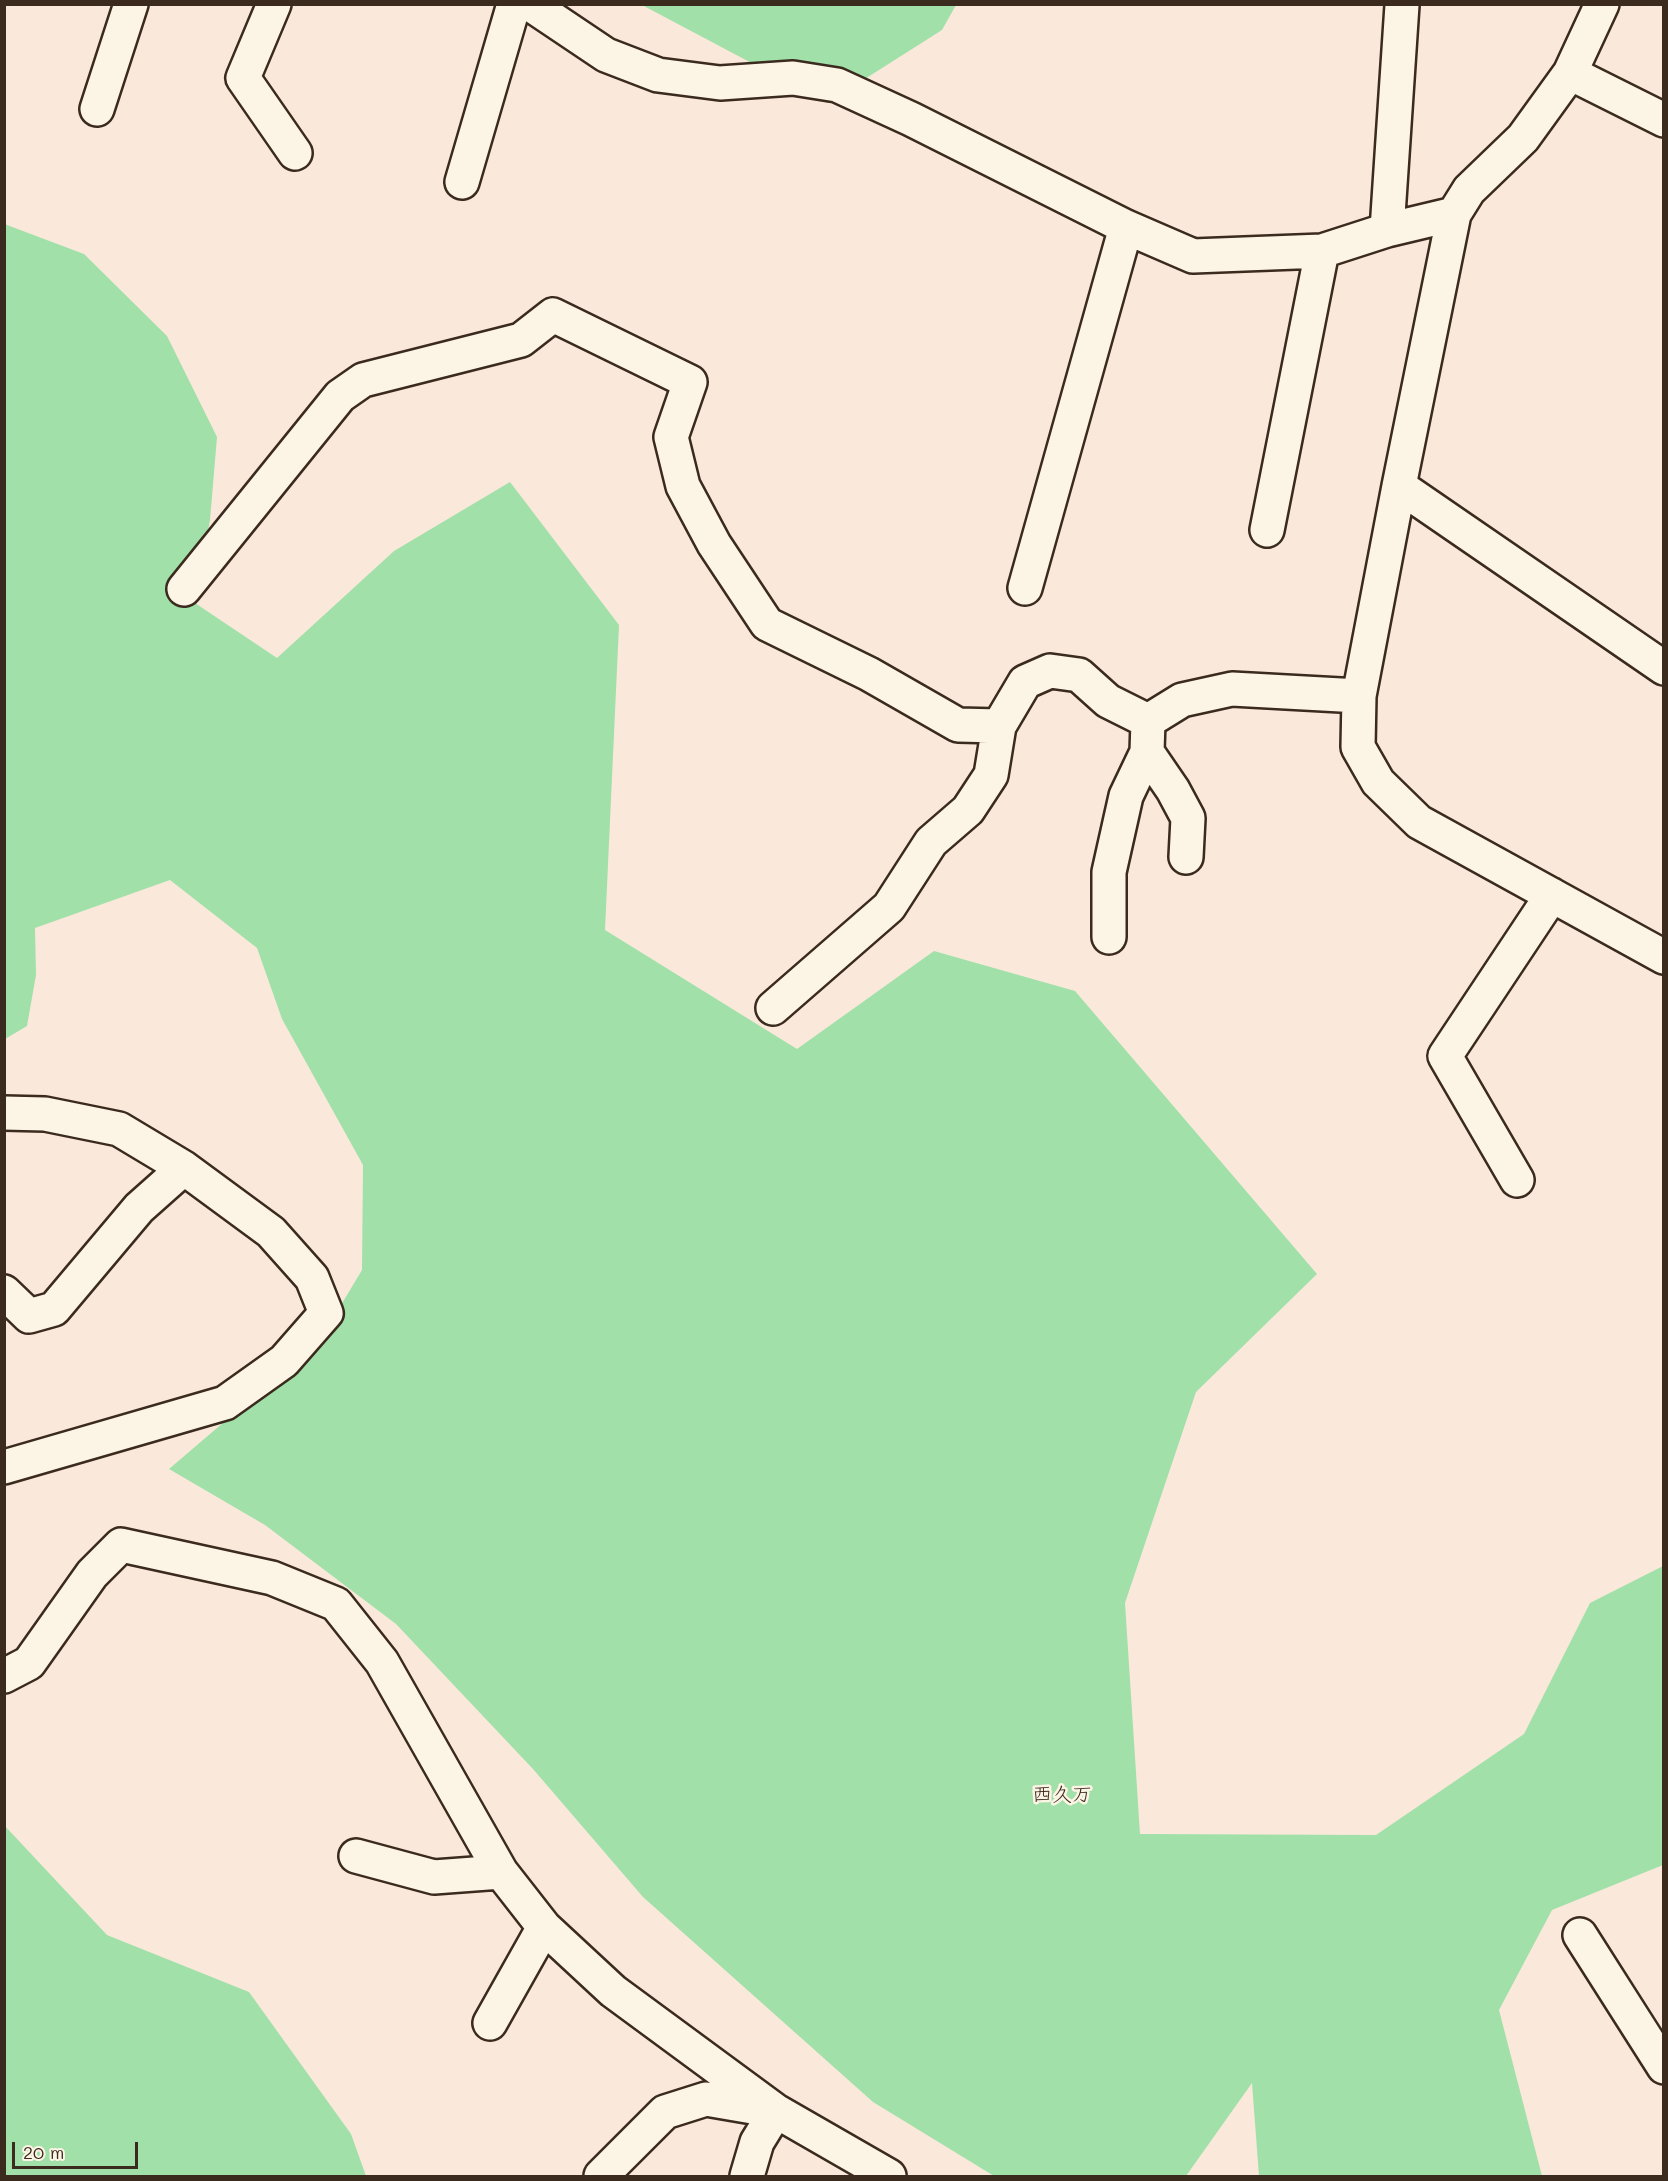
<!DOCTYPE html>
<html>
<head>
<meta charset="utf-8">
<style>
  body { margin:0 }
  #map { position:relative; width:1668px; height:2181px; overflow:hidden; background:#fae9db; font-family:Mali,sans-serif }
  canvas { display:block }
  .frame { position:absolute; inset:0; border:6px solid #3b2a1e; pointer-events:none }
  .scale { position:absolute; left:12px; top:2142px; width:126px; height:27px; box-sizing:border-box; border:3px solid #3b2a1e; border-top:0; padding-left:8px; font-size:18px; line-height:21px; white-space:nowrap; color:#3b2a1e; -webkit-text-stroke:4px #fcf5e5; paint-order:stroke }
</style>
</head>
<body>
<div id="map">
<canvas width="1668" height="2181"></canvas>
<div class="frame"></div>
<div class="scale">20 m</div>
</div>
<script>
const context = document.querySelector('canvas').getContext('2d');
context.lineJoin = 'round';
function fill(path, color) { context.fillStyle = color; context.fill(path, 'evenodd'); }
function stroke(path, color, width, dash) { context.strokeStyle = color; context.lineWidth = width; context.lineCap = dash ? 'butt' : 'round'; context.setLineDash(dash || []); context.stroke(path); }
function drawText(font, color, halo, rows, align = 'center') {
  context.font = font + ' Mali,"Klee One",sans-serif'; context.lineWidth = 5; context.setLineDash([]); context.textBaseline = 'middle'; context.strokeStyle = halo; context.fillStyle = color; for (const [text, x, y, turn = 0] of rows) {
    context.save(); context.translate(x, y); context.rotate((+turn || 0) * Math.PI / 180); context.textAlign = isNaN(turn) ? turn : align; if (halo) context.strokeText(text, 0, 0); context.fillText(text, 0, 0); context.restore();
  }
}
const green = new Path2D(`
  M642,5H956L942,30L827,103Z
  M4,222L7,225L84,254L167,336L217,437L210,520L195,603L277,658L394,551L510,482L619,625L605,930L797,1049L934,951L1075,991L1317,1274L1196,1392L1125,1603L1140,1834L1376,1835L1524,1734L1590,1603L1663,1566V1865L1552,1910L1499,2010L1542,2176H1259L1252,2083L1186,2176H994L873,2102L643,1897L533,1769L396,1624L265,1525L169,1469L320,1340L362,1270L363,1165L282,1019L257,948L170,880L35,928L36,975L27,1026L5,1039Z
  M4,1825L107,1935L249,1992L351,2134L366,2176H5Z`);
const minor = new Path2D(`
  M274,4L243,78L295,153
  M530,4L606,55L658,75L720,83L793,78L837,85L911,119L1126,227L1193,256L1322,251L1387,230L1454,214
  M1602,4L1570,73L1523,138L1469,190L1454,214L1399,486L1359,696L1358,747L1378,782L1419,822L1664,957
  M1570,73L1664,120
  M97,109L131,4
  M462,182L514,4
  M1387,230L1402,5
  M1399,486L1664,668
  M1267,530L1322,251
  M1025,588L1126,227
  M184,589L340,396L363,380L521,340L553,315L690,382L671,437L683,486L714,544L767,624L869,674L958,725L999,726L1025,682L1050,671L1079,675L1108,701L1148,721
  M1148,721L1182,700L1232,689L1359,696
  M1147,752L1173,790L1188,818L1186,857
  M1109,937V872L1126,796L1147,752L1148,721
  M773,1008L889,907L931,842L968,810L991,775L999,726
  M4,1113L45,1114L119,1129L184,1168L271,1232L312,1278L326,1313L284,1361L225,1403L4,1467
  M1517,1180L1445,1056L1552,895
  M4,1292L29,1316L54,1309L139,1208L184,1168
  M4,1676L29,1663L92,1574L121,1545L272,1578L336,1604L382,1662L501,1872L544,1927L613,1991L776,2111L889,2176
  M356,1856L434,1877L501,1872
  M1580,1935L1664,2067
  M490,2023L544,1927
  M601,2176L665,2112L706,2099L776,2111L757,2142L747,2176`);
const quarterNames = [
  ["西久万",1062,1795]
];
fill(green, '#a1e0a8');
stroke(minor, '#3b2a1e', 38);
stroke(minor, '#fcf5e5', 33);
drawText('20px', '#3b2a1e', '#fcf5e5', quarterNames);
</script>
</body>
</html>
